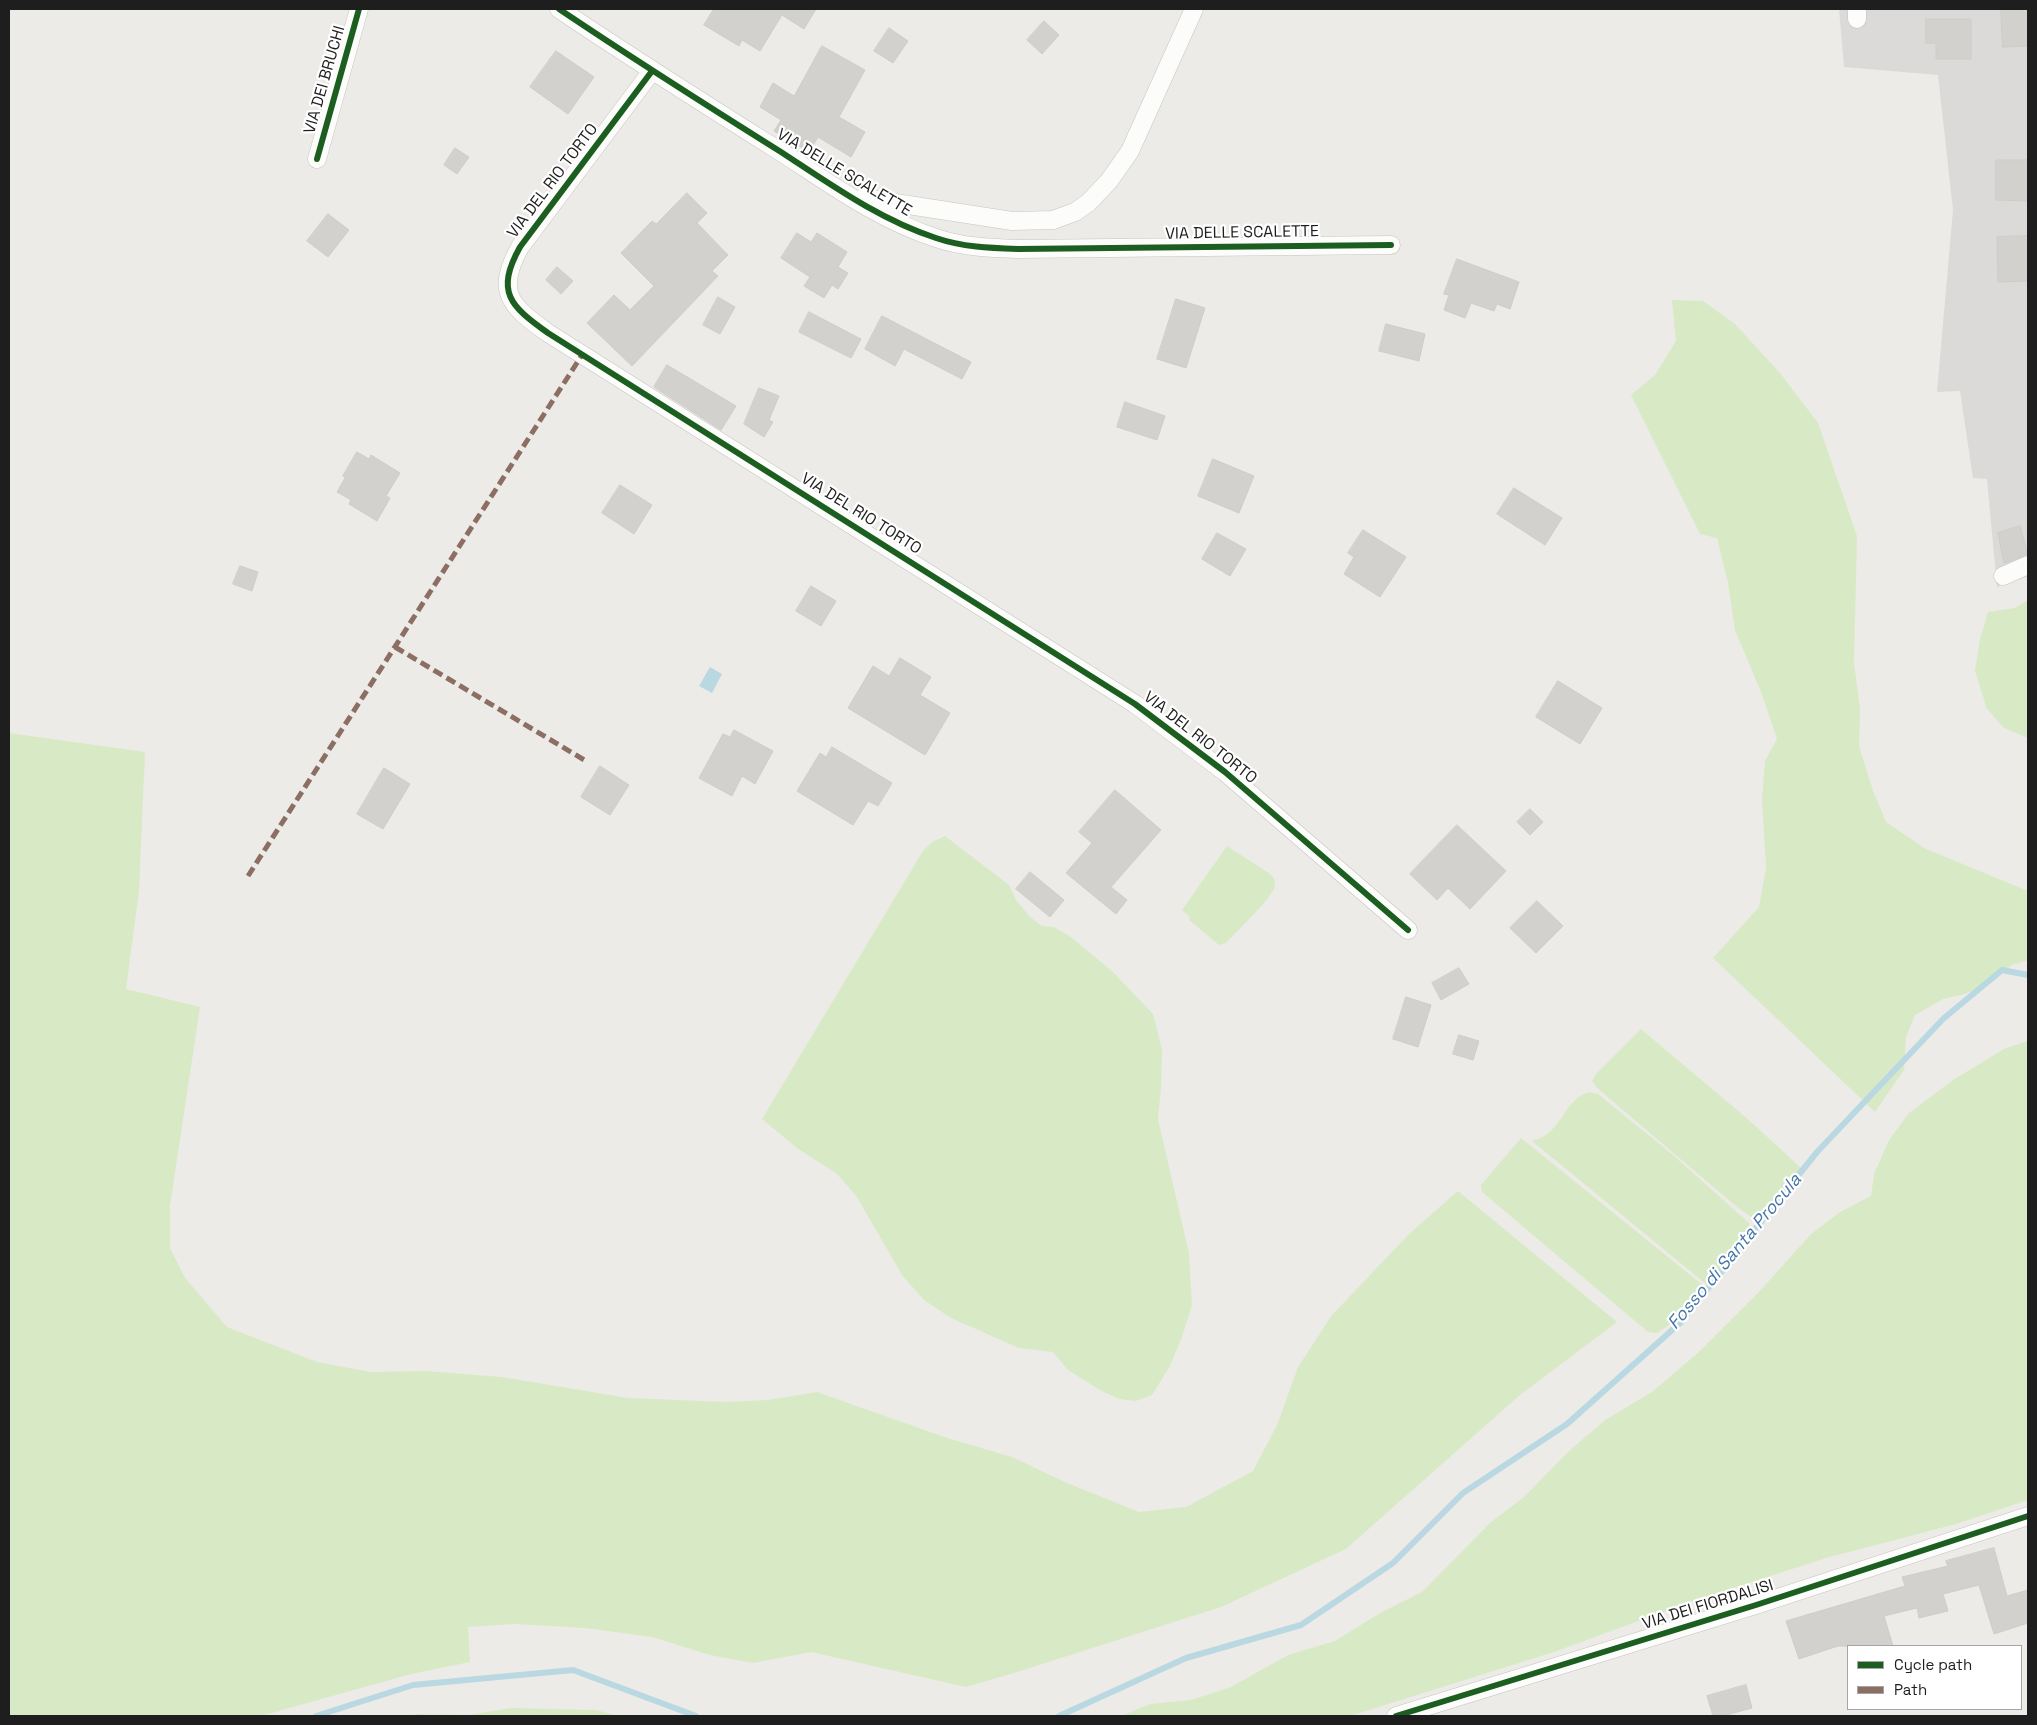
<!DOCTYPE html>
<html>
<head>
<meta charset="utf-8">
<style>
  body { margin:0 }
  #map { position:relative; width:2037px; height:1725px; overflow:hidden; background:#ecebe7; font-family:"Space Grotesk",sans-serif }
  canvas { display:block }
  .frame { position:absolute; inset:0; border:10px solid #1e1e1e; pointer-events:none }
  .legend { position:absolute; left:1847px; top:1645px; width:175px; height:65px; box-sizing:border-box; background:#fff; border:1px solid #a5a5a5; margin:0; padding:6px 9px; list-style:none; font-size:15px; color:#1e1e1e }
  .legend li { display:flex; align-items:center; gap:10px; height:25px }
  .legend b { width:25px; border:1px solid #a5a5a5 }
</style>
</head>
<body>
<div id="map">
<canvas width="2037" height="1725"></canvas>
<div class="frame"></div>
<ul class="legend">
<li><b style="height:6px;background:#1b5e20"></b>Cycle path</li>
<li><b style="height:6px;background:#8d6e63"></b>Path</li>
</ul>
</div>
<script>
const context = document.querySelector('canvas').getContext('2d');
context.lineJoin = 'round';
function fill(path, color) { context.fillStyle = color; context.fill(path, 'evenodd'); }
function stroke(path, color, width, dash) { context.strokeStyle = color; context.lineWidth = width; context.lineCap = dash ? 'butt' : 'round'; context.setLineDash(dash || []); context.stroke(path); }
function drawText(font, color, halo, rows, align = 'center') {
  context.font = font + ' "Space Grotesk",sans-serif'; context.lineWidth = 4.5; context.setLineDash([]); context.textBaseline = 'middle'; context.strokeStyle = halo; context.fillStyle = color; for (const [text, x, y, turn = 0] of rows) {
    context.save(); context.translate(x, y); context.rotate((+turn || 0) * Math.PI / 180); context.textAlign = isNaN(turn) ? turn : align; if (halo) context.strokeText(text, 0, 0); context.fillText(text, 0, 0); context.restore();
  }
}
const residential = new Path2D(`
  M1839,9H2028V576L1997,587L1987,479L1973,478L1960,391L1937,392L1953,210L1938,75L1844,67Z`);
const grass = new Path2D(`
  M1672,300L1703,301L1735,324L1780,373L1818,423L1857,536L1854,662L1860,709L1859,746L1873,791L1886,822L1926,849L2028,891V960L2012,965L1990,984L1965,994L1943,999L1915,1015L1906,1037L1904,1070L1875,1112L1713,958L1759,907L1766,867L1762,800L1765,761L1777,739L1761,692L1735,630L1728,583L1717,538L1700,534L1631,395L1655,375L1676,341Z
  M2028,600V738L2004,728L1987,709L1975,671L1980,639L1988,612L2015,608Z
  M9,733L145,752L139,891L126,989L200,1007L170,1206V1248L185,1278L227,1327L317,1362L371,1372L427,1371L502,1377L628,1398L727,1402L768,1400L817,1392L947,1438L1012,1457L1065,1482L1139,1512L1186,1507L1253,1471L1277,1425L1298,1367L1332,1315L1410,1233L1458,1191L1617,1322L1520,1395L1346,1549L1221,1607L1014,1673L966,1687L811,1652L753,1663L710,1655L652,1637L585,1628L514,1624L468,1627L470,1662L411,1674L261,1716H9Z
  M945,836L1009,885L1016,900L1030,917L1042,926L1054,927L1071,937L1113,972L1153,1014L1162,1050L1161,1088L1158,1119L1189,1253L1192,1305L1182,1337L1170,1366L1152,1395L1136,1401L1119,1399L1100,1390L1068,1370L1053,1352L1019,1348L951,1318L924,1300L902,1275L857,1197L837,1174L797,1148L762,1119L923,851L932,842Z
  M1227,846L1270,874L1274,878C1274,880 1275,885 1275,886C1272,898 1236,932 1226,943L1219,945L1189,920L1190,917L1182,910Z
  M1641,1029L1750,1121L1801,1168L1759,1217H1751L1737,1207L1597,1088L1592,1081L1596,1074Z
  M2028,1041V1500L1956,1524L1826,1558L1687,1603L1557,1651L1350,1716H1121L1150,1704L1191,1700L1231,1687L1288,1655L1335,1641L1380,1613L1422,1592L1491,1522L1524,1497L1568,1452L1605,1420L1652,1392L1699,1352L1758,1293L1811,1234L1840,1212L1871,1196L1874,1174L1889,1140L1909,1113L1953,1080L2004,1049Z
  M1589,1092L1598,1094L1673,1155L1749,1223L1750,1239L1712,1289L1532,1141C1564,1133 1562,1100 1589,1092Z
  M1521,1138L1710,1291L1675,1321L1657,1333L1648,1332L1482,1192L1481,1185Z
  M510,1708L596,1710L619,1716H409L417,1714L468,1715Z`);
const water = new Path2D(`
  M710,667L722,674L712,693L699,686Z`);
const stream = new Path2D(`
  M316,1716L413,1685L573,1670L696,1716
  M1059,1716L1186,1658L1301,1625L1393,1563L1463,1493L1567,1424L1680,1323L1817,1152L1943,1019L2002,970L2028,975`);
const building = new Path2D(`
  M714,9H816L804,29L782,15L760,51L742,40L739,46L704,25Z
  M2001,9H2028V46L2003,47Z
  M1926,19H1971V59H1936V43H1926Z
  M1044,21L1059,35L1042,54L1027,40Z
  M889,28L908,41L893,63L874,51Z
  M822,46L865,70L839,117L865,132L851,157L818,137L809,152L774,131L781,120L760,107L773,83L794,96Z
  M556,51L594,77L568,114L530,87Z
  M455,148L469,157L457,174L444,165Z
  M1996,160H2028V201L1996,200Z
  M687,193L707,213L697,223L728,255L712,271L718,276L632,366L587,323L614,295L630,310L654,286L621,253L652,221L656,224Z
  M328,214L349,230L328,257L307,241Z
  M797,233L811,242L817,233L847,252L838,267L848,273L838,289L832,285L824,298L804,286L810,277L781,258Z
  M2028,236V281L1998,282L1997,237Z
  M1457,259L1519,282L1510,309L1497,304L1494,311L1471,303L1465,318L1444,310L1449,295L1444,294Z
  M557,267L573,281L561,294L546,280Z
  M718,297L735,307L720,334L703,325Z
  M1176,299L1205,308L1186,368L1157,359Z
  M809,312L861,339L851,358L799,332Z
  M882,316L971,362L962,379L904,349L895,366L865,349Z
  M1386,324L1425,334L1419,361L1379,351Z
  M667,365L736,406L721,430L654,387Z
  M759,388L779,396L769,420L773,422L764,437L744,424Z
  M1125,402L1165,416L1157,440L1117,427Z
  M357,452L369,459L371,455L400,473L386,496L390,498L377,521L349,504L351,500L337,492L345,478L343,476Z
  M1213,459L1254,476L1239,513L1198,496Z
  M620,485L652,505L634,534L602,513Z
  M1514,488L1562,518L1545,545L1497,514Z
  M2020,526L2028,555L2004,563L1998,533Z
  M1363,530L1406,557L1380,597L1344,574L1354,557L1348,553Z
  M1217,533L1246,549L1230,576L1202,559Z
  M240,566L258,572L252,591L233,584Z
  M811,586L836,601L821,626L796,611Z
  M900,658L931,677L920,695L950,713L925,755L848,708L873,666L889,676Z
  M1558,681L1602,708L1580,744L1536,717Z
  M734,730L773,751L755,784L742,776L732,796L699,778L723,734L730,737Z
  M832,747L892,783L878,806L868,801L853,825L797,791L820,753L826,757Z
  M600,766L629,785L610,815L581,797Z
  M384,768L410,784L383,829L357,814Z
  M1115,790L1161,830L1111,887L1127,900L1116,914L1066,873L1092,843L1079,832Z
  M1530,809L1543,822L1530,835L1517,822Z
  M1457,825L1506,871L1470,909L1448,888L1437,900L1410,874Z
  M1030,872L1064,900L1050,917L1016,889Z
  M1537,901L1563,926L1536,953L1510,928Z
  M1459,968L1469,984L1441,1000L1432,983Z
  M1406,997L1431,1005L1418,1047L1393,1039Z
  M1459,1035L1479,1041L1473,1060L1453,1054Z
  M1994,1548L2007,1596L2028,1590V1623L1994,1634L1979,1585L1943,1594L1948,1611L1919,1618L1917,1608L1884,1616L1893,1646H1838L1799,1659L1786,1621L1905,1586L1902,1577L1948,1566L1946,1561Z
  M1746,1685L1752,1708L1723,1716H1713L1707,1696Z`);
const minor = new Path2D(`
  M559,9C632,58 706,105 781,152C830,184 880,220 936,238C962,247 990,248 1018,249L1391,245
  M1857,9V19
  M652,71L520,247C495,292 510,306 548,333L1135,704L1225,772L1408,930
  M317,159L359,9
  M863,198L1012,221L1053,220L1075,212L1088,203L1109,181L1130,151L1194,9
  M2003,576L2028,565
  M1396,1716L1756,1605L2028,1516`);
const quiet = new Path2D(`
  M395,647L586,761
  M248,876L582,355`);
const cycleway = new Path2D(`
  M559,9C632,58 706,105 781,152C830,184 880,220 936,238C962,247 990,248 1018,249L1391,245
  M652,71L520,247C495,292 510,306 548,333L1135,704L1225,772L1408,930
  M317,159L359,9
  M1396,1716L1756,1605L2028,1516`);
const streetNames = [
  ["VIA DEI BRUCHI",325,80,-74],
  ["VIA DELLE SCALETTE",844,173,31],
  ["VIA DEL RIO TORTO",553,181,-53],
  ["VIA DELLE SCALETTE",1242,233,-1],
  ["VIA DEL RIO TORTO",861,514,32],
  ["VIA DEL RIO TORTO",1200,738,38],
  ["VIA DEI FIORDALISI",1708,1605,-17]
];
const waterNames = [
  ["Fosso di Santa Procula",1735,1252,-50]
];
fill(residential, '#dbdad8');
fill(grass, '#d8eac5');
fill(water, '#b9d8e1');
stroke(stream, '#b9d8e1', 6);
fill(building, '#d3d1ce');
stroke(building, '#cfccc8', 1);
stroke(minor, '#c5c4c3', 19);
stroke(minor, '#fcfcfb', 18);
stroke(quiet, '#8d6e63', 5, [10, 5]);
stroke(cycleway, '#1b5e20', 6);
drawText('16px', '#1e1e1e', '#fff', streetNames);
drawText('italic 18px', '#4676a7', '#fff', waterNames);
</script>
</body>
</html>
